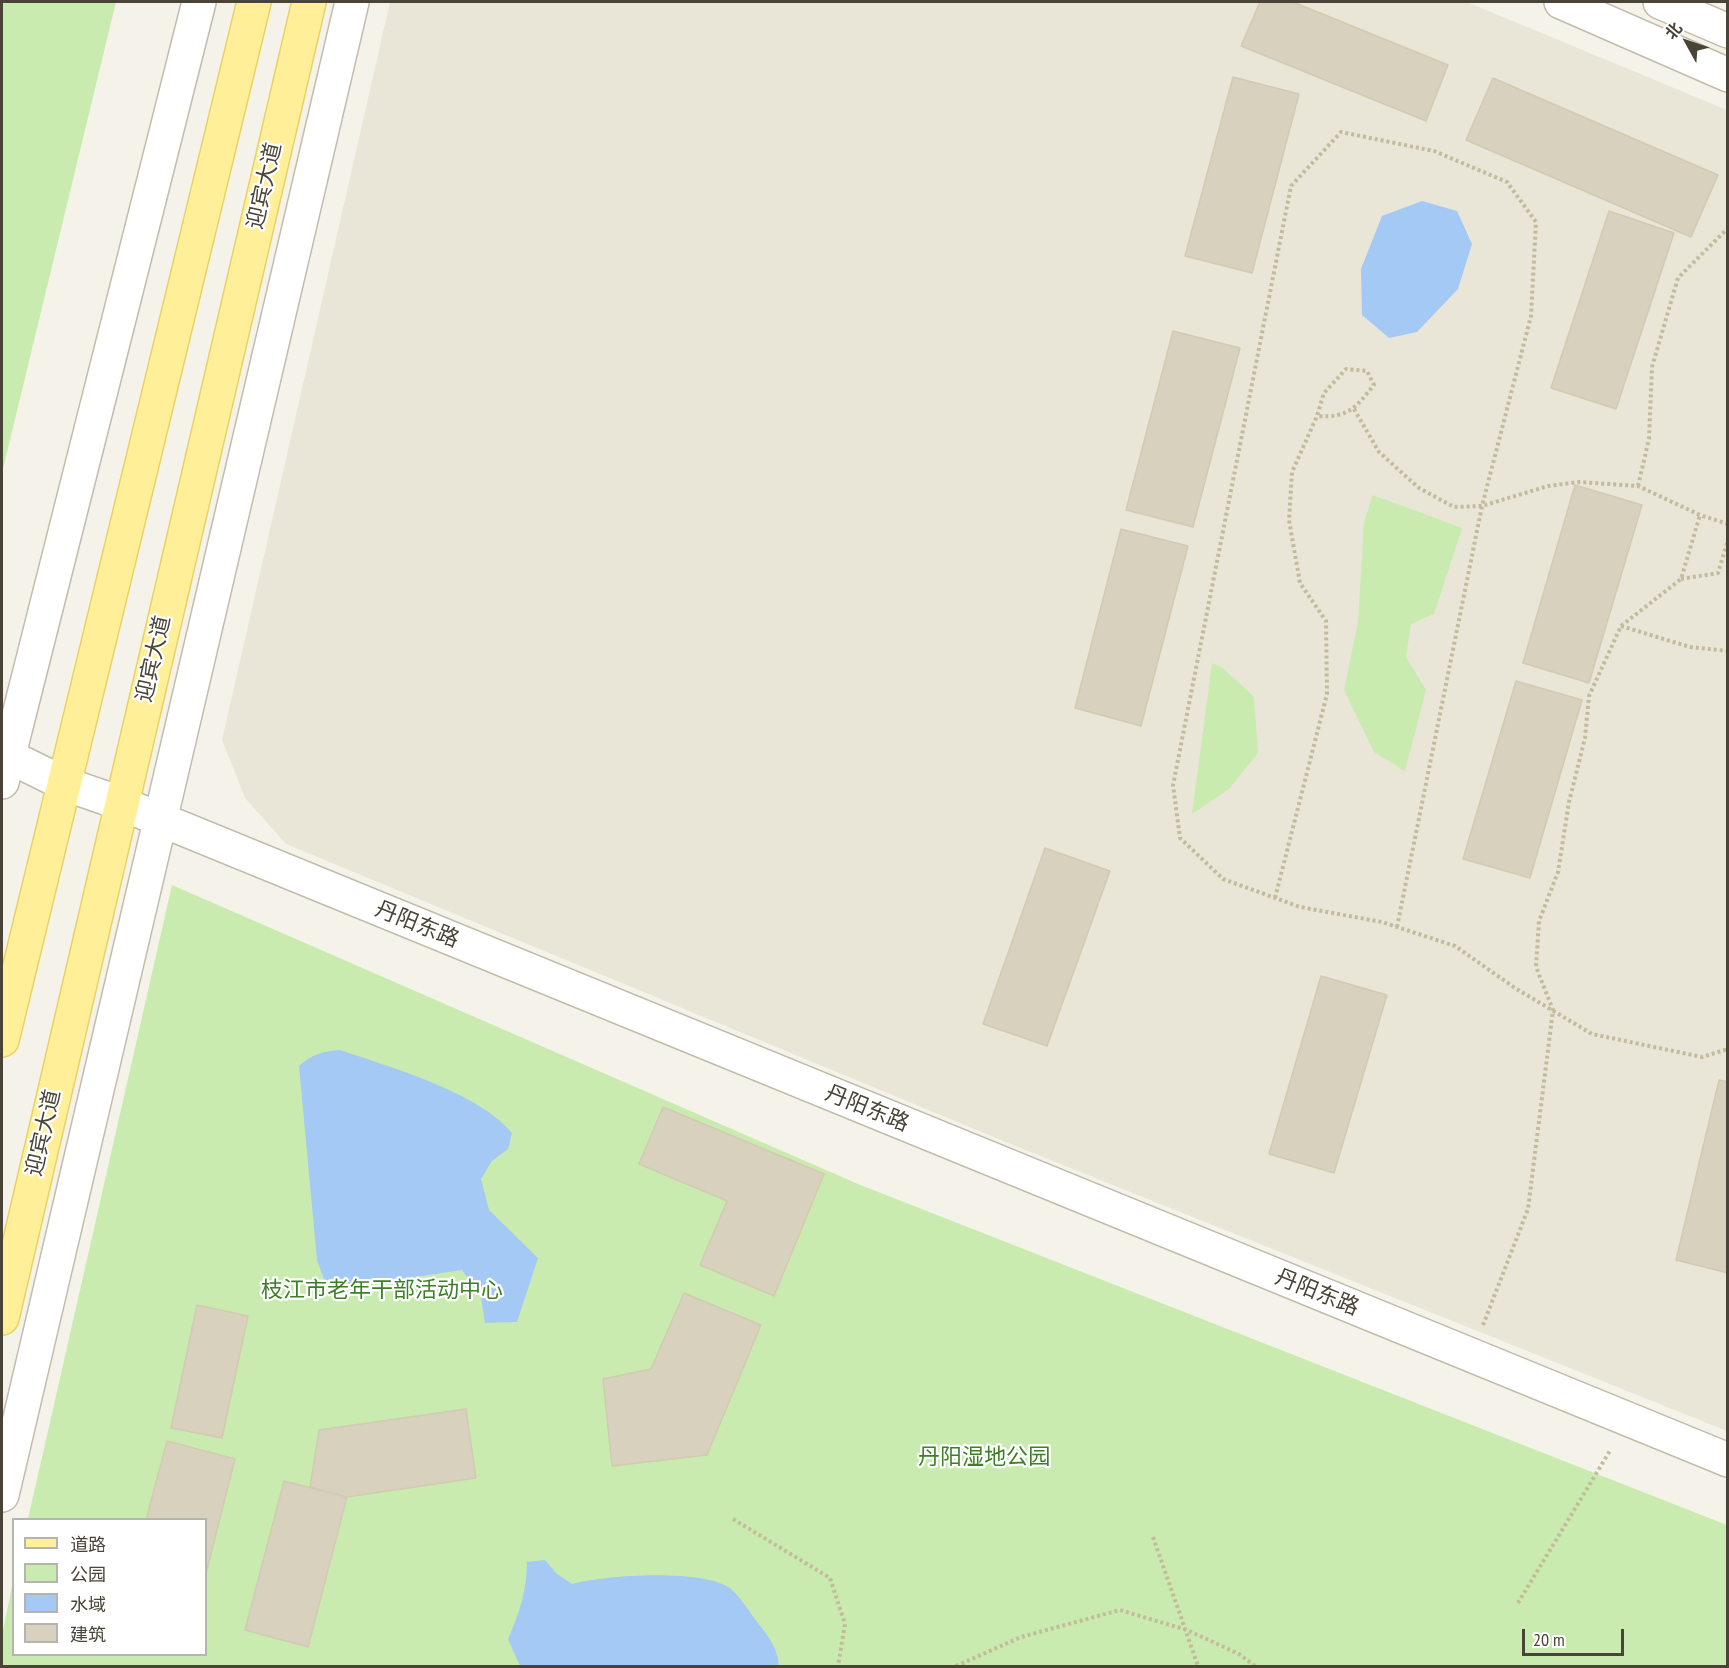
<!DOCTYPE html>
<html>
<head>
<meta charset="utf-8">
<style>
  body { margin:0 }
  #map { position:relative; width:1729px; height:1668px; overflow:hidden; background:#f5f3e9; font-family:"PT Sans Narrow","Noto Sans SC",sans-serif }
  canvas { display:block }
  .frame { position:absolute; inset:0; border:3px solid #494437; pointer-events:none }
  .legend { position:absolute; left:12px; top:1518px; width:195px; height:138px; box-sizing:border-box; background:#fff; border:2px solid #b6b4af; margin:0; padding:8px 10px; list-style:none; font-size:18px; color:#494437 }
  .legend li { display:flex; align-items:center; gap:12px; height:30px }
  .legend b { width:30px; border:2px solid #b6b4af }
  .north { position:absolute; left:1657px; top:12px; width:60px; height:60px; -webkit-text-stroke:4px #fff; paint-order:stroke; rotate:310deg; font-size:16px; font-weight:700; line-height:24px; text-align:center; color:#494437 }
  .north::after { content:''; display:block; margin:auto; width:21px; height:27px; background:#494437; clip-path:polygon(50% 0,100% 100%,50% 72%,0 100%) }
  .scale { position:absolute; left:1522px; top:1629px; width:102px; height:27px; box-sizing:border-box; border:3px solid #494437; border-top:0; padding-left:8px; font-size:18px; line-height:21px; white-space:nowrap; color:#494437; -webkit-text-stroke:4px #fff; paint-order:stroke }
</style>
</head>
<body>
<div id="map">
<canvas width="1729" height="1668"></canvas>
<div class="frame"></div>
<ul class="legend">
<li><b style="height:8px;background:#ffef98"></b>道路</li>
<li><b style="height:16px;background:#c9ebb0"></b>公园</li>
<li><b style="height:16px;background:#a4c9f4"></b>水域</li>
<li><b style="height:16px;background:#d7d1be"></b>建筑</li>
</ul>
<div class="north">北</div>
<div class="scale">20 m</div>
</div>
<script>
const context = document.querySelector('canvas').getContext('2d');
context.lineJoin = 'round';
function fill(path, color) { context.fillStyle = color; context.fill(path, 'evenodd'); }
function stroke(path, color, width, dash) { context.strokeStyle = color; context.lineWidth = width; context.lineCap = dash ? 'butt' : 'round'; context.setLineDash(dash || []); context.stroke(path); }
function drawText(font, color, halo, rows, align = 'center') {
  context.font = font + ' "PT Sans Narrow","Noto Sans SC",sans-serif'; context.lineWidth = 4.5; context.setLineDash([]); context.textBaseline = 'middle'; context.strokeStyle = halo; context.fillStyle = color; for (const [text, x, y, turn = 0] of rows) {
    context.save(); context.translate(x, y); context.rotate((+turn || 0) * Math.PI / 180); context.textAlign = isNaN(turn) ? turn : align; if (halo) context.strokeText(text, 0, 0); context.fillText(text, 0, 0); context.restore();
  }
}
const residential = new Path2D(`
  M390,2H1467L1727,110V1431L1013,1145L286,844L245,798L222,740Z`);
const green = new Path2D(`
  M2,2H116L2,473Z
  M1373,495L1462,528L1434,614L1411,624L1406,657L1426,690L1405,771L1374,752L1344,690L1358,622L1364,522Z
  M1212,663L1223,668L1254,697L1258,753L1229,789L1192,814Z
  M172,885L858,1184L1727,1525V1666H2V1635L13,1582L14,1654H206V1520L28,1519Z`);
const water = new Path2D(`
  M1422,201L1457,211L1472,244L1458,289L1417,332L1389,338L1362,315L1361,269L1382,216Z
  M340,1050C390,1067 478,1092 512,1133L508,1149L492,1161L481,1179L489,1210L538,1258L517,1322L485,1323L481,1297L462,1270L328,1290L317,1260L299,1066C311,1055 323,1051 340,1050Z
  M545,1560L557,1574L572,1584C603,1575 705,1568 731,1589C741,1598 749,1611 757,1622C768,1635 778,1649 779,1666H520L508,1639C519,1614 527,1590 527,1562Z`);
const building = new Path2D(`
  M1260,2H1293L1448,65L1426,121L1241,46Z
  M1233,77L1299,94L1252,273L1185,256Z
  M1493,78L1718,175L1691,237L1466,140Z
  M1609,211L1674,233L1616,409L1551,388Z
  M1173,331L1240,348L1193,527L1126,510Z
  M1575,485L1642,505L1589,683L1523,663Z
  M1121,529L1188,546L1141,726L1075,708Z
  M1516,681L1582,700L1530,878L1463,859Z
  M1045,848L1110,871L1047,1046L983,1024Z
  M1321,976L1387,995L1334,1173L1269,1154Z
  M1719,1080L1728,1082V1273L1676,1260Z
  M663,1107L824,1174L774,1296L700,1265L727,1201L639,1164Z
  M684,1293L761,1325L707,1455L612,1466L603,1379L651,1369Z
  M197,1305L248,1316L222,1438L171,1428Z
  M466,1409L476,1478L347,1497L310,1487L319,1430Z
  M167,1441L235,1459L206,1573V1520H146Z
  M284,1481L347,1497L308,1647L245,1630Z`);
const path = new Path2D(`
  M1354,409L1379,452L1419,488L1454,507L1482,506L1531,316L1536,222L1507,182L1434,151L1341,132L1291,186L1173,785L1180,838L1223,879L1300,907L1382,922L1455,946L1515,988L1592,1034L1702,1057L1728,1049
  M1638,486L1649,439L1652,367L1678,278L1728,228
  M1681,579L1718,573L1728,540
  M1621,626L1690,647L1728,651
  M1275,898L1327,694L1326,621L1300,583L1289,520L1292,472L1317,416L1324,393L1346,369L1367,371L1374,385C1355,408 1349,418 1317,416
  M1397,927L1482,506L1548,486L1579,482L1638,486L1700,515L1728,524
  M1483,1325L1528,1209L1553,1010L1536,967L1539,921L1558,872L1569,802L1585,738L1589,696L1621,626L1681,579L1700,515
  M733,1519L830,1578L845,1624L838,1666
  M1153,1537L1198,1666
  M1518,1603L1611,1449
  M956,1666L1021,1637L1120,1610L1187,1630L1239,1654L1255,1666`);
const minor = new Path2D(`
  M1561,2L1728,75
  M1660,2L1728,31
  M8,756L65,784L120,803L1728,1460
  M2,782L199,2
  M2,1495L352,2`);
const major = new Path2D(`
  M2,1040L254,2
  M2,1318L309,2`);
const streetNames = [
  ["迎宾大道",265,186,-77],
  ["迎宾大道",154,659,-77],
  ["丹阳东路",417,925,22],
  ["丹阳东路",867,1109,22],
  ["迎宾大道",44,1133,-77],
  ["丹阳东路",1317,1293,22]
];
const parkNames = [
  ["枝江市老年干部活动中心",382,1291],
  ["丹阳湿地公园",984,1458]
];
fill(residential, '#e9e6d7');
fill(green, '#c9ebb0');
fill(water, '#a4c9f4');
fill(building, '#d7d1be');
stroke(building, '#d3cab1', 1.5);
stroke(minor, '#c1bcab', 36);
stroke(major, '#e9d263', 36);
stroke(path, '#c4bb9c', 4, [3, 3]);
stroke(minor, '#fff', 33);
stroke(major, '#ffef98', 33);
drawText('22px', '#494437', '#fff', streetNames);
drawText('22px', '#3d7f27', '#fff', parkNames);
</script>
</body>
</html>
